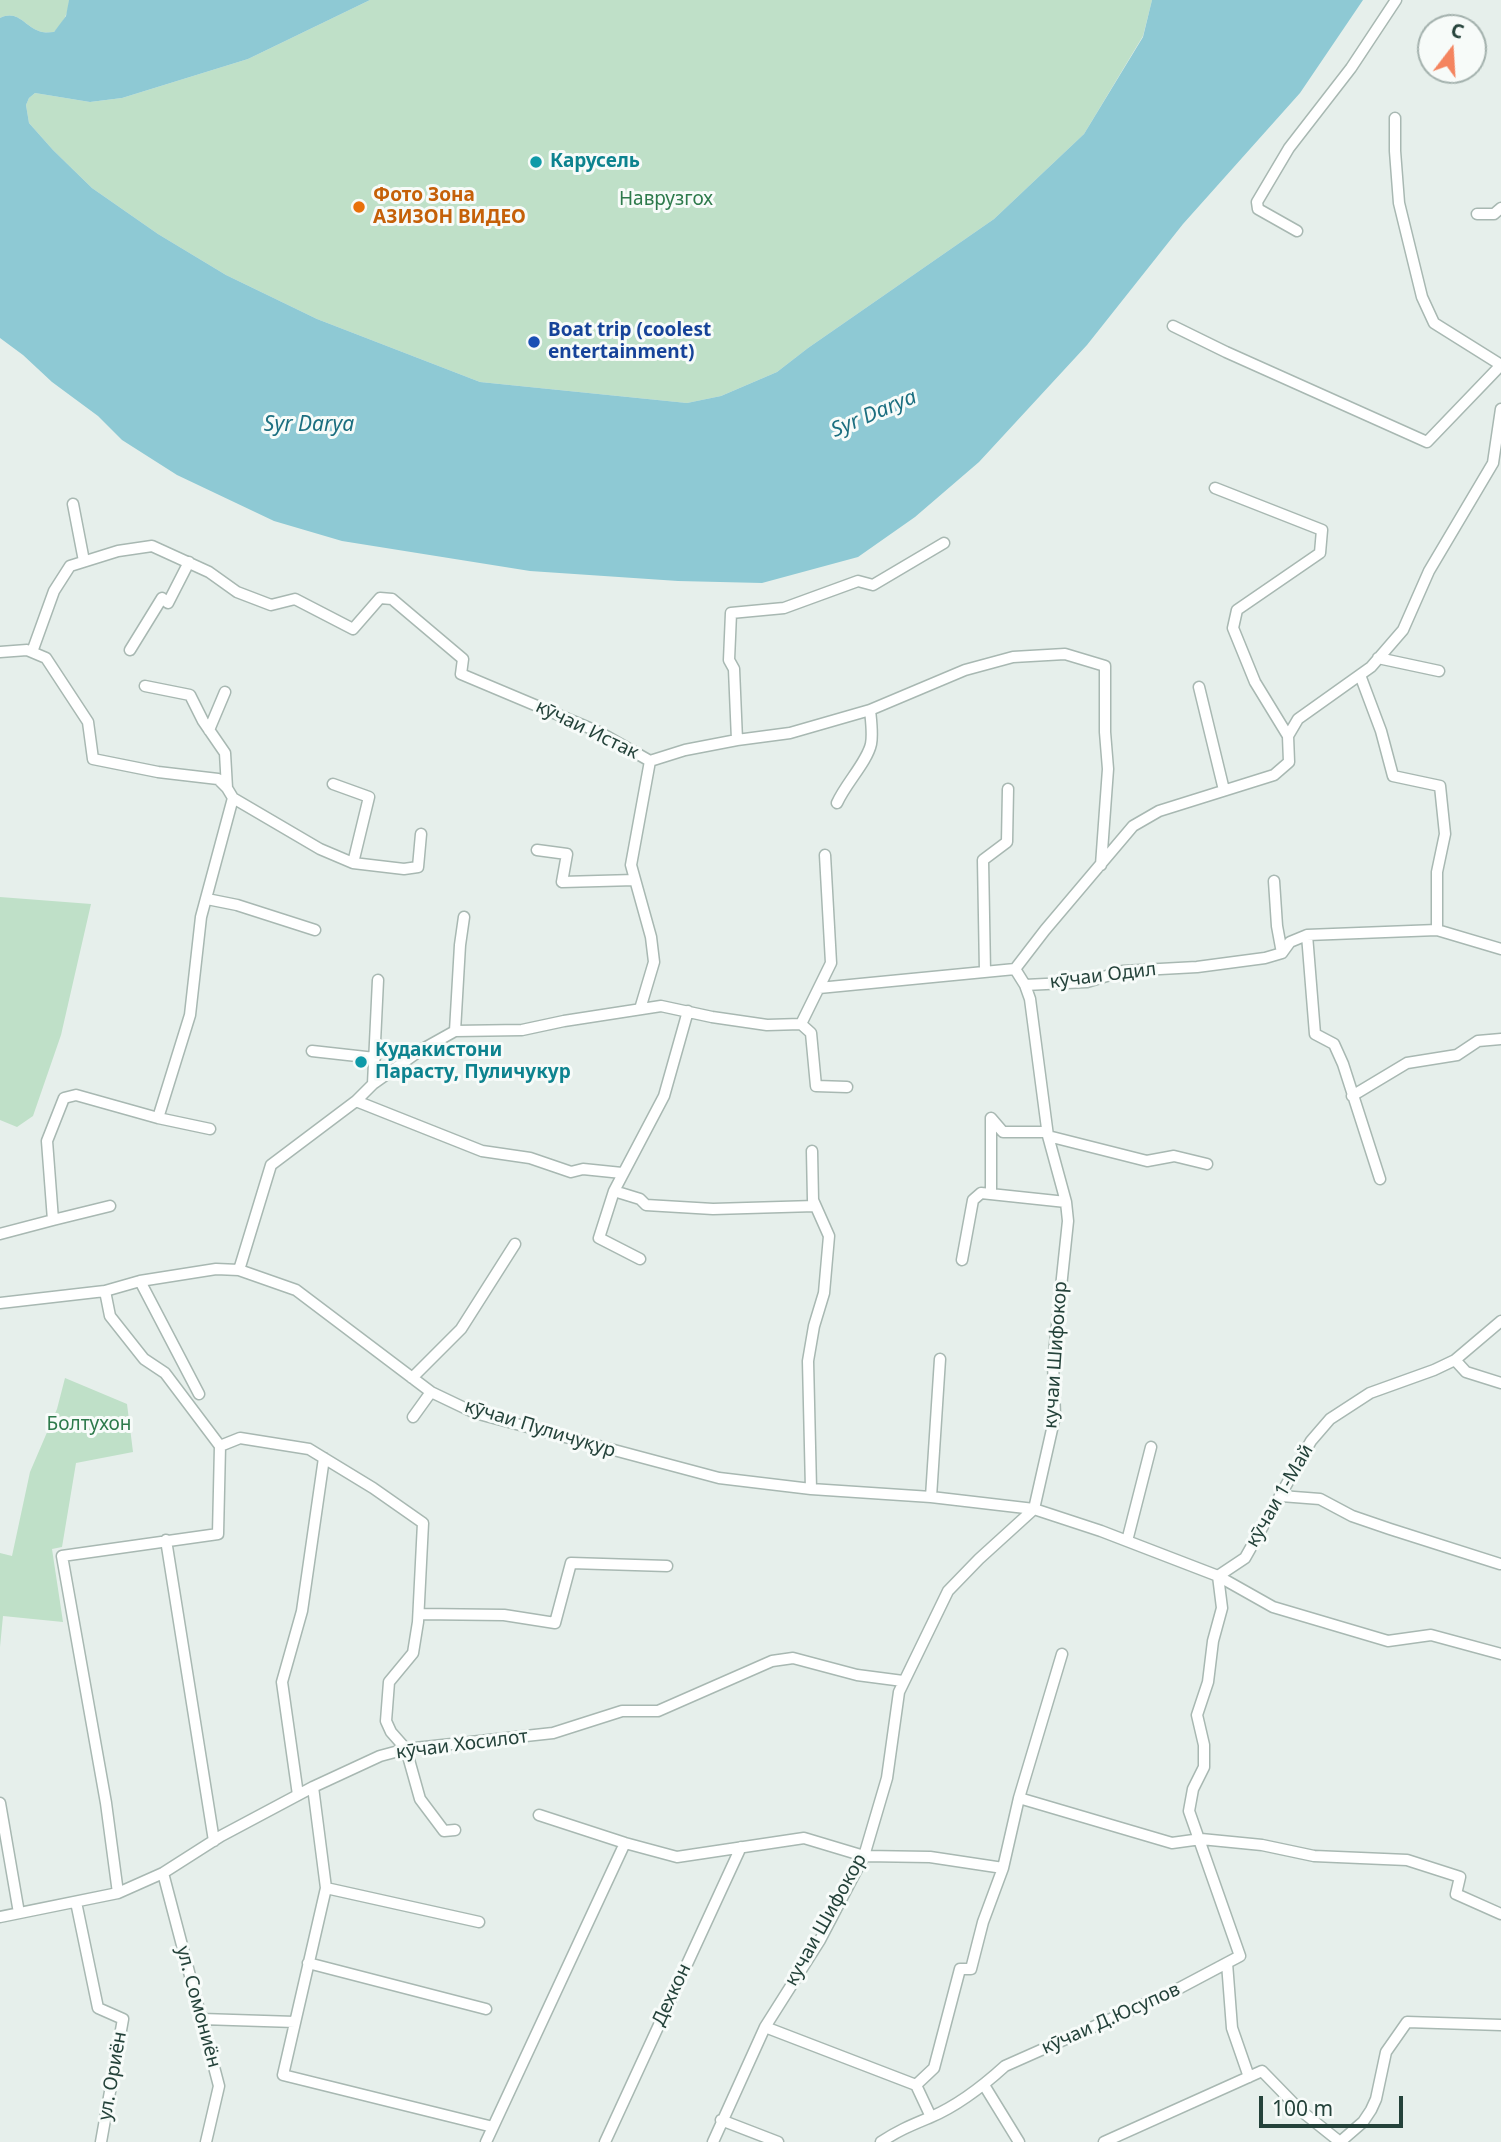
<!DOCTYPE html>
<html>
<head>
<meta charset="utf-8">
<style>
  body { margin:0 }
  #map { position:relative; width:1501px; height:2142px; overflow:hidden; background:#e6efeb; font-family:"Noto Sans",sans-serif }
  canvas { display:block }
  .north { position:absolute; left:1417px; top:14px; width:70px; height:70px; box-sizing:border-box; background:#f7fbf9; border:2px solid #a3b1ad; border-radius:50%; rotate:17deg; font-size:19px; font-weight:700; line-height:28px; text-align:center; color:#24423a }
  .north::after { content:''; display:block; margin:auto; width:24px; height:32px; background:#f4845f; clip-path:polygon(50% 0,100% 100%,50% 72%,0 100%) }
  .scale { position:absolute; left:1259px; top:2096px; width:144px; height:32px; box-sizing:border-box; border:4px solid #24423a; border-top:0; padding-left:9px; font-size:21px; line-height:24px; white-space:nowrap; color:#24423a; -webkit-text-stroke:5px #f7fbf9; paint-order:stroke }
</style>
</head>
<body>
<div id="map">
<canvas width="1501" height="2142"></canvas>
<div class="north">С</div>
<div class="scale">100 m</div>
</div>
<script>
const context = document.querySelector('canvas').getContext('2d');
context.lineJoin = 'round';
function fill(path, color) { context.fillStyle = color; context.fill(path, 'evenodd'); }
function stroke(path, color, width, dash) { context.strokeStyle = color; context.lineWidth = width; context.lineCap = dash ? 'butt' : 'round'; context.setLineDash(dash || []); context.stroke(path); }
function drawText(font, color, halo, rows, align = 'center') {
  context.font = font + ' "Noto Sans",sans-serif'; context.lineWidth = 6; context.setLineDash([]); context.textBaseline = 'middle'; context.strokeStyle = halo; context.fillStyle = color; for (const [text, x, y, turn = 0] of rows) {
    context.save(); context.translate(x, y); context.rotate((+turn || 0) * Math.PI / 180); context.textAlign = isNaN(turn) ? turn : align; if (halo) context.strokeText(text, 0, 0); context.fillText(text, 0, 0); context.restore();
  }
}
const green = new Path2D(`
  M0,0H69C69,13 63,23 54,32C50,32 46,33 42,32C25,28 19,9 0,18Z
  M370,0H1152L1143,36L1084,134L994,219L808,348L777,372L721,396L687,403L480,382L317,319L226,275L158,234L92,188L53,150L29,123L26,105L29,98L35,93L90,102L122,98L248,59Z
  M0,897L91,904L61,1035L33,1116L17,1127L0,1120Z
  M65,1378L127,1404L133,1452L76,1463L62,1547L52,1549L63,1622L3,1616L0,1647V1553L12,1556L30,1472L57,1409Z`);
const water = new Path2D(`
  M69,0H370L248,59L122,98L90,102L35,93L29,98L26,105L29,123L53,150L92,188L158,234L226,275L317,319L480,382L687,403L721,396L777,372L808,348L994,219L1084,134L1143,37L1152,0H1363L1300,93L1183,224L1087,345L979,462L915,517L858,557L762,583L678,581L530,571L342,541L274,521L177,475L122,440L98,416L52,382L23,355L0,338V18C19,9 25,28 42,32C46,33 50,32 54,32L66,16Z`);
const minor = new Path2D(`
  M1477,214H1494L1501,208
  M1297,231L1258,209L1257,202L1289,148L1351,68L1396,0
  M1173,326L1226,352L1427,442L1501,365L1434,323L1422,297L1399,203L1395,151V118
  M1215,488L1322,530L1320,553L1237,610L1233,628L1255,682L1288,736
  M73,504L84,561
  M130,650L162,598L168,603L189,562
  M0,652L27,650L46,658L88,722L93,759L158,772L218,779L227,788L233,798L320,849L353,863L404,869L418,867L421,834
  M32,652L54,591L70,566L118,551L152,546L209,572L237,592L271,605L295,599L353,629L380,598L392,599L463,659L461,674L599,732L650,761L685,750L737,740L790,733L870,710L965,670L1013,657L1065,654L1105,666V732L1108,769L1101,865
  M1378,658L1439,671
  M1360,675L1381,731L1393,776L1440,786L1445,834L1437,872V930
  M145,686L190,695L203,721L225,753L227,788
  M1199,687L1224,790
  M209,730L225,692
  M737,740L734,669L729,660L731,613L784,608L858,581L873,585L944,543
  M333,784L369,797L353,863
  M837,803C846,783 867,762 871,744C873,734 871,720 870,710
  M537,850L567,854L562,882L635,880
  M1274,881L1277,926L1282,953
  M207,899L237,905L315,930
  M1307,935L1315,1034L1334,1044L1343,1064L1380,1179
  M985,972L983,860L1007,842L1008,789
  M1025,985L1087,982L1123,971L1197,967L1265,958L1282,953L1290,942L1307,935L1437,930L1501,949
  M819,988L1015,969
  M640,1009L654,962L651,937L631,865L650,761
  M801,1024L811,1033L816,1086L847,1087
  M455,1031L460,945L464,917
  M312,1051L375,1058
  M373,1084L378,980
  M1352,1096L1407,1063L1457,1055L1478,1041L1501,1039
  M356,1101L482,1151L530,1158L571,1172L583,1169L622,1173
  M158,1118L190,1015L201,917L233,798
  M991,1118V1194
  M991,1118L1003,1132H1047
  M1048,1136L1147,1161L1174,1156L1207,1164
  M614,1191L640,1199L646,1205L713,1209L815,1206
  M53,1220L110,1206
  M0,1234L53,1220L47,1141L64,1098L76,1095L158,1118L210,1129
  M640,1259L599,1238L614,1191L664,1096L688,1011
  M962,1260L973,1200L981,1193L1066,1202
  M239,1270L271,1165L356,1101L373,1084L421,1050L455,1031L522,1030L564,1021L661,1006L712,1017L767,1025L801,1024L831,963L825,855
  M140,1281L199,1394
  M105,1291L110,1316L144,1359L165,1373L220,1446L218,1534L62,1556L106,1803L118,1893
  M0,1303L105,1291L140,1281L216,1269L239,1270L296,1290L431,1392L475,1413L719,1478L811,1489L931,1497L1034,1509L1101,1531L1218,1576L1273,1607L1388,1641L1431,1635L1501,1654
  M1455,1360L1466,1372L1501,1383
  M412,1378L461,1329L515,1244
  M413,1417L431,1392
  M220,1446L240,1438L309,1449L373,1488L423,1523L418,1622L413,1653L389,1682L386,1721L391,1732L406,1749L420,1799L444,1831L455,1830
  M811,1489L808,1361L814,1326L824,1293L829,1236L813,1200L812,1151
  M1281,1496L1320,1499L1352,1516L1390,1529L1500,1564
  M931,1497L940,1359
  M166,1540L214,1841
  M1127,1541L1151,1447
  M1218,1576L1245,1558L1311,1441L1330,1419L1370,1393L1434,1370L1455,1360L1501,1321
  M419,1614L504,1615L555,1623L571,1563L667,1566
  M313,1787L326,1888L283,2075L493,2127
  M298,1795L282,1682L302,1611L324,1458
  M1019,1798L1172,1843L1201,1839L1262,1845L1314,1856L1407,1860L1460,1877L1456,1894L1501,1914
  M0,1803L19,1913
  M539,1815L625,1843L677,1857L804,1838L864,1856L930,1857L1003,1868
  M163,1873L219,2086L206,2142
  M326,1888L479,1922
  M76,1902L98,2008L123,2019L101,2142
  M0,1917L118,1893L163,1873L221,1836L313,1787L380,1756L406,1749L553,1733L622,1711H658L772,1661L793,1658L857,1675L903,1681
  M308,1963L486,2009
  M1227,1963L1232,2028L1249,2077
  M202,2019L295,2022
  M765,2027L916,2085L934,2068L960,1969H971L983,1922L1003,1868L1019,1798L1062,1654
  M916,2085L931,2117
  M984,2085L1019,2142
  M721,2120L778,2142
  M486,2142L625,1843
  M605,2142L741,1847
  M713,2142L765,2027L820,1940L864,1856L887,1778L899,1692L948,1591L979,1559L1034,1509L1055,1416L1053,1363L1068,1221L1066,1202L1048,1136L1030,999L1025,985L1015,969L1045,930L1133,826L1159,811L1274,775L1289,762L1288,736L1298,719L1371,667L1403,630L1429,571L1493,463L1501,409
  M881,2142C899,2130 912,2125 931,2117C959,2105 983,2086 1005,2066L1174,1991L1240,1956L1189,1811L1193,1789L1204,1767V1745L1197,1715L1208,1682L1213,1641L1222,1608L1218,1576
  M1104,2142L1262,2071L1300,2110L1340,2142
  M1340,2142L1363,2122L1371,2110L1376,2099L1386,2052L1407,2022L1501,2025`);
const markers = [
  [536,162,7,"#0f9aa8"],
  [359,207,7,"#e8710a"],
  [534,342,7,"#1a4fb4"],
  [361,1062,7,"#0f9aa8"]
];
const cultureNames = [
  ["Карусель",550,162],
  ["Кудакистони",375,1051],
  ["Парасту, Пуличукур",375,1073]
];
const foodNames = [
  ["Фото Зона",373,196],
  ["АЗИЗОН ВИДЕО",373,218]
];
const parkNames = [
  ["Наврузгох",666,200],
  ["Болтухон",89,1425]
];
const transitNames = [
  ["Boat trip (coolest",548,331],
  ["entertainment)",548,353]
];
const streetNames = [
  ["кӯчаи Истак",587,730,26],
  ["кӯчаи Одил",1103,976,-7],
  ["кучаи Шифокор",1056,1355,-86],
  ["кӯчаи Пуличуқур",540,1429,17],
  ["кӯчаи 1-Май",1280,1496,-60],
  ["кӯчаи Хосилот",462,1745,-7],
  ["кучаи Шифокор",826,1920,-61],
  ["Дехкон",672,1995,-65],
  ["ул. Сомониён",198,2007,75],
  ["кӯчаи Д.Юсупов",1111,2019,-24],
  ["ул. Ориён",113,2076,-80]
];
const waterNames = [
  ["Syr Darya",874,414,-23],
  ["Syr Darya",309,425]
];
fill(green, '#bfe0c8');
fill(water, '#8ec9d4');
stroke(minor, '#a8b8b2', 13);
stroke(minor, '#fff', 10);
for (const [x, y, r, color] of markers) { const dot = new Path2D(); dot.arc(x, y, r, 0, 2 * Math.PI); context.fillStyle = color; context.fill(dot); stroke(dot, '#f7fbf9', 2.5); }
drawText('bold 19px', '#0d838f', '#f7fbf9', cultureNames, 'left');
drawText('bold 19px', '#c56008', '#f7fbf9', foodNames, 'left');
drawText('19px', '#2d7a4b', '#f7fbf9', parkNames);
drawText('bold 19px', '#164399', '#f7fbf9', transitNames, 'left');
drawText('19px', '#24423a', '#f7fbf9', streetNames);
drawText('italic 21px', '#1c6f80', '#f7fbf9', waterNames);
</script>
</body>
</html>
